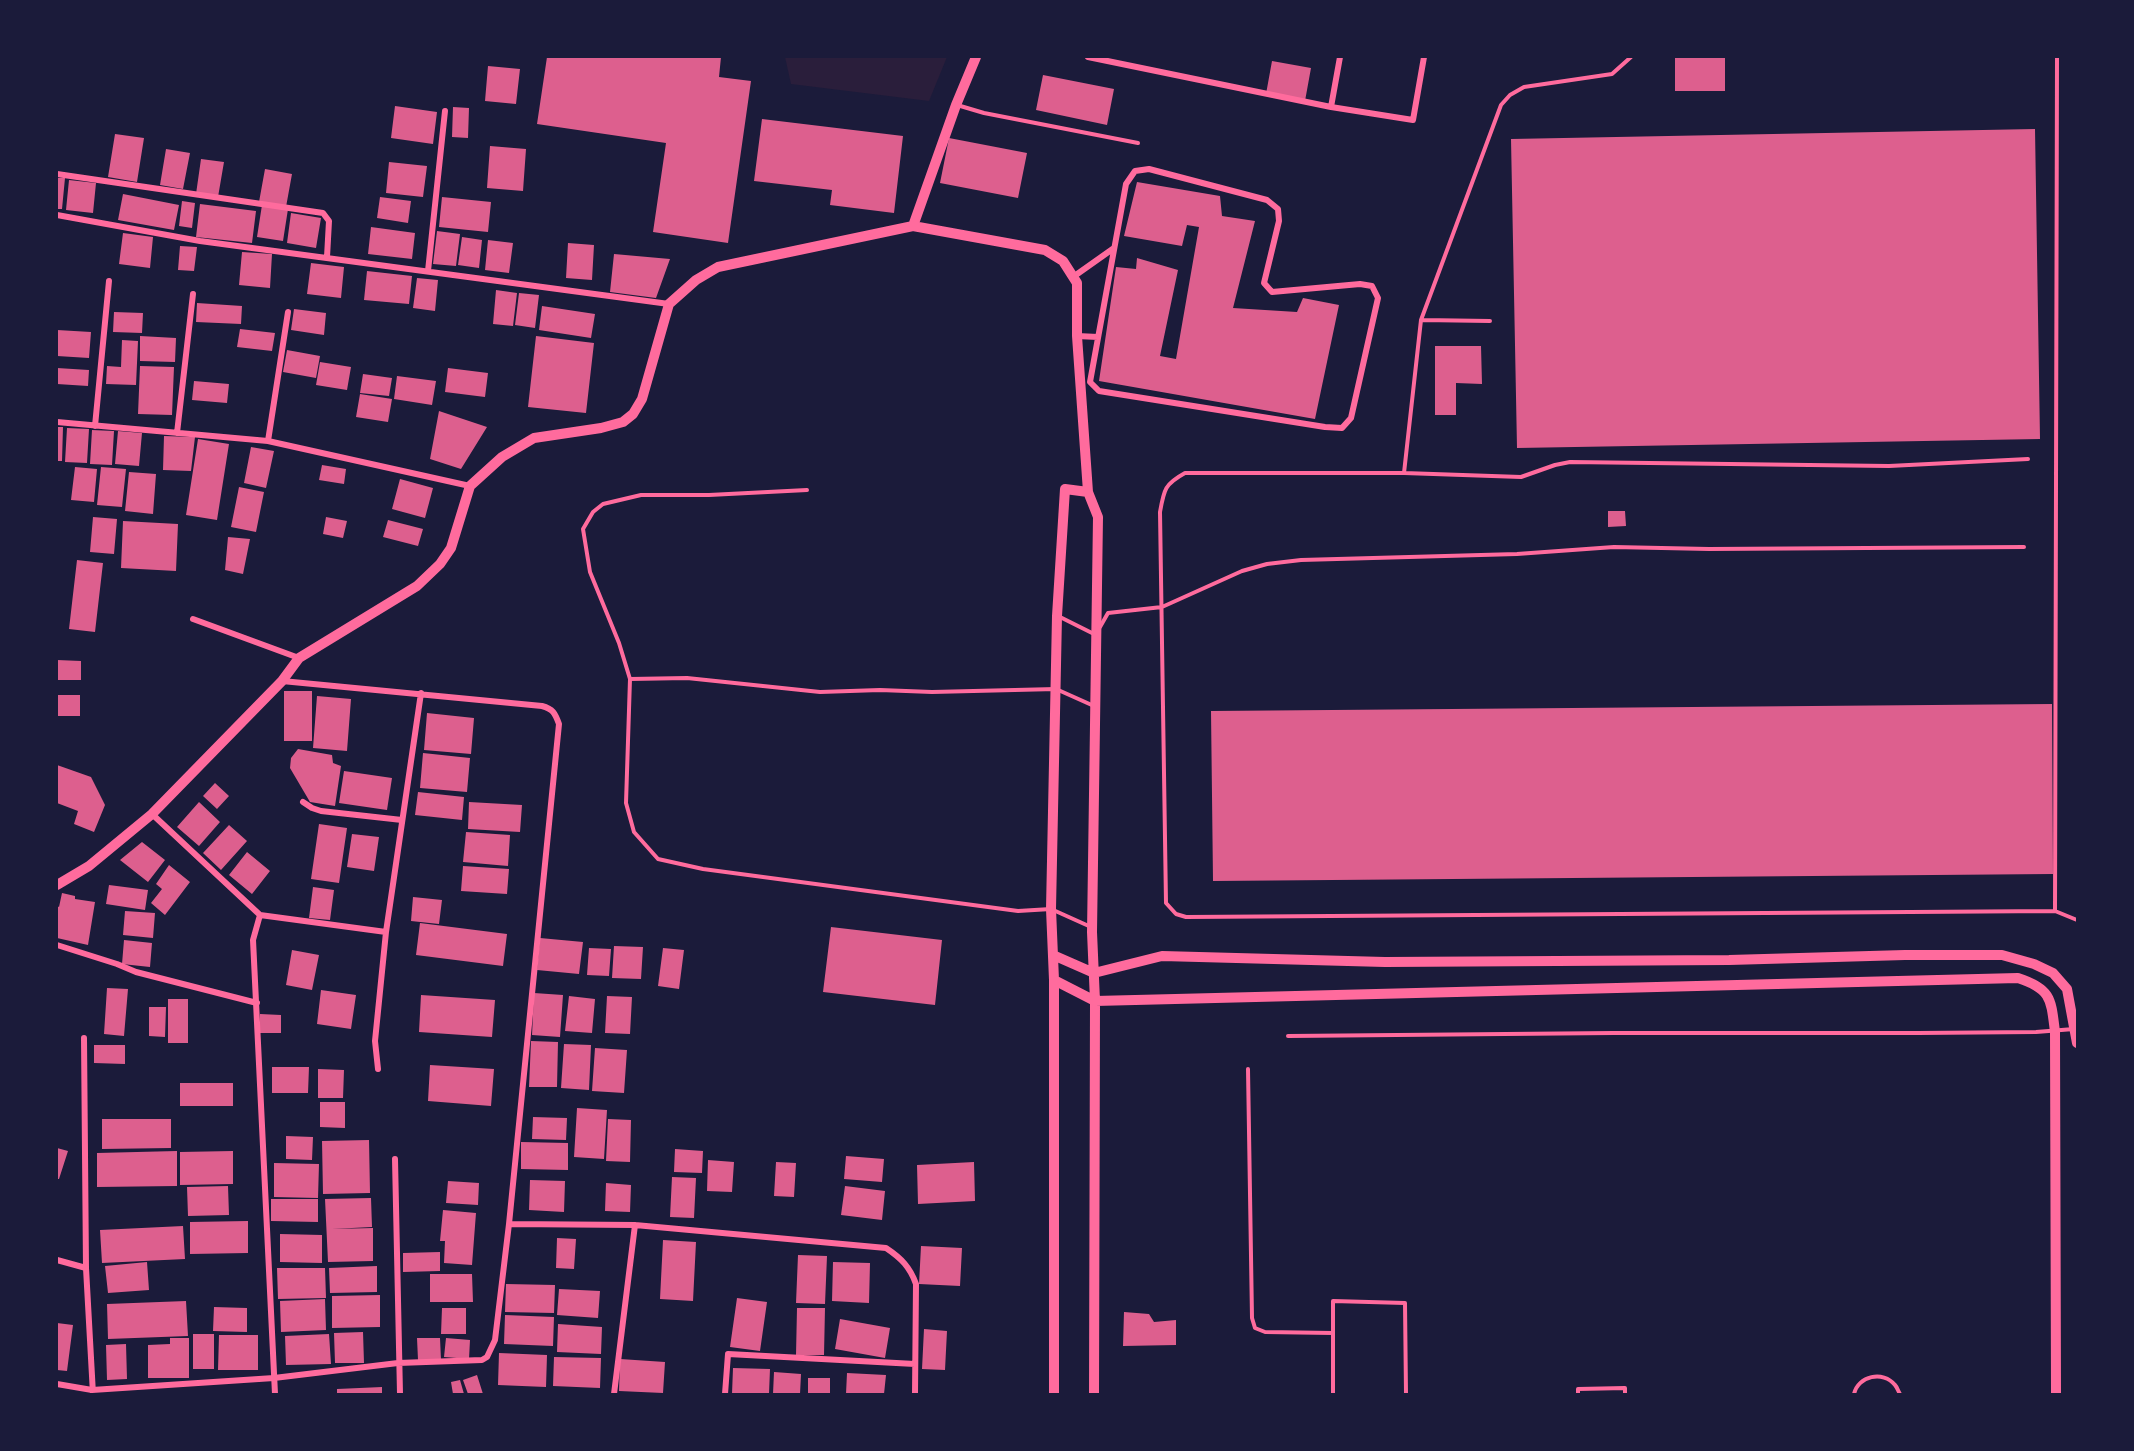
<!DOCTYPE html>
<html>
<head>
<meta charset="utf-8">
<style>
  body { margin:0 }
  #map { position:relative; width:2134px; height:1451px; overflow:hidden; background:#1b1b3a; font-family:"Titillium Web",sans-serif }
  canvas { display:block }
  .frame { position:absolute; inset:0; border:58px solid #1b1b3a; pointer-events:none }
</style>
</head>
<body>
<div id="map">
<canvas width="2134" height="1451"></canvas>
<div class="frame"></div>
</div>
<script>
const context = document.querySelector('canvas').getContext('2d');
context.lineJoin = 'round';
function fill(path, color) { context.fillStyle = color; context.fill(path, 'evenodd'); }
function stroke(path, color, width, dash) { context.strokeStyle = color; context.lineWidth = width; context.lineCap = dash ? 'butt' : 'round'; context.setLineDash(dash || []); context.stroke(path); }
const green = new Path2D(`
  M785,57H947L929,101L791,84Z`);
const building = new Path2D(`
  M547,57H721L719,77L751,81L728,243L653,232L666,143L537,124Z
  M1675,57H1725V91H1675Z
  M1272,61L1311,68L1305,101L1266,94Z
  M488,66L520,69L516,104L485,101Z
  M1043,75L1114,89L1107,125L1036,110Z
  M395,106L437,112L433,144L391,138Z
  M453,107L469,108L468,138L452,137Z
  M762,119L903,136L894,213L830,205L832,190L754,181Z
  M2035,129L2040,439L1517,448L1511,139Z
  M115,134L144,138L137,182L108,177Z
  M949,138L1027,153L1018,198L940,183Z
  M490,146L526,149L523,191L487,188Z
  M166,149L190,153L183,189L160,185Z
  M201,159L224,162L218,197L196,194Z
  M389,162L427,166L423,197L386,193Z
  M265,169L292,174L286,207L259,202Z
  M57,178H65L62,209H57Z
  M69,180L96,183L93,213L66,210Z
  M1137,182L1220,196L1222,216L1255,221L1233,308L1297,312L1303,298L1339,305L1315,419L1099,381L1116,267L1136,269L1137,258L1178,270L1160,356L1176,359L1199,227L1187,225L1182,246L1124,236Z
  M123,194L179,205L174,230L118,220Z
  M380,197L411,201L408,223L377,218Z
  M442,197L491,202L488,232L439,227Z
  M182,201L195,203L192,228L179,226Z
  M200,204L256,211L252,243L196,237Z
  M262,205L288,209L283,241L257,237Z
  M291,213L321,218L316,248L287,243Z
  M371,227L415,233L412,259L368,254Z
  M437,231L460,234L456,266L433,264Z
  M123,233L153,237L150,268L119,264Z
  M462,237L482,240L479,268L458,265Z
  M488,240L513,243L509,273L485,270Z
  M568,243L594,245L592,280L566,278Z
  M180,246L197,247L194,271L178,270Z
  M242,252L272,254L270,288L239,285Z
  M614,254L670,259L656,298L610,292Z
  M311,263L344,267L341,298L307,294Z
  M367,271L412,276L409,304L364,300Z
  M417,278L438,280L435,311L413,308Z
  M496,290L517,293L513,326L493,324Z
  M519,293L539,295L535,328L515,325Z
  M197,303L242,306L241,324L196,322Z
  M542,306L595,314L591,338L539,330Z
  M294,309L326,313L324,335L291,330Z
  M114,312L143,313L142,333L113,332Z
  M240,329L275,333L272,351L237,347Z
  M57,330L91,332L89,358L57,356Z
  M140,336L176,338L175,362L140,361Z
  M536,336L594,343L586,413L528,407Z
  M122,340L138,341L136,385L106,384L107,366L121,367Z
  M1435,346H1481L1482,384L1456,383V415H1435Z
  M287,350L320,356L316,378L283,372Z
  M320,362L351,367L347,390L316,385Z
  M140,366L174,367L172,415L138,414Z
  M57,368L89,370L88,386L57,384Z
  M448,368L488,373L485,397L445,392Z
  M363,374L392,378L389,396L360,393Z
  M397,376L436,381L432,405L394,399Z
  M194,381L229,384L227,403L192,400Z
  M360,394L392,399L388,422L356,417Z
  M439,411L487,427L461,469L430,459Z
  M57,427H63L62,461H57Z
  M67,428L89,429L87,463L65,462Z
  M92,430L114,431L112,465L90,464Z
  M118,431L142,433L139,466L115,464Z
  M164,436L195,437L191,471L163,470Z
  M198,439L229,444L217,520L186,515Z
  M251,447L274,451L266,488L244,483Z
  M322,465L346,469L344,484L319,480Z
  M75,467L97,469L94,502L71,500Z
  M101,467L126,469L122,507L97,505Z
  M129,472L156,474L153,514L125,511Z
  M400,479L433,488L425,518L392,509Z
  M239,487L264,492L256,532L231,527Z
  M1608,511H1625L1626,526L1608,527Z
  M93,517L117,519L114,554L90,552Z
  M326,517L347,521L343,538L323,534Z
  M388,520L423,529L418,546L383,537Z
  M123,521L178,524L176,571L121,568Z
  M228,537L250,539L243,574L225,570Z
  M77,560L103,563L95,632L69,629Z
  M57,660L81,661V680H57Z
  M284,691H312V741H284Z
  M57,695H80V716H57Z
  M317,696L351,699L347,751L313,748Z
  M2052,704L2053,874L1213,881L1211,711Z
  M427,713L474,718L471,754L424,750Z
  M298,749L332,755L333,763L341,766L335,806L310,802L290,768L291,758Z
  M423,753L470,758L467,792L420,788Z
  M57,765L91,777L105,805L94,832L74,824L78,811L57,803Z
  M344,771L392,778L387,810L339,803Z
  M215,783L229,796L217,809L203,796Z
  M418,792L464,797L462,820L415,815Z
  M199,802L220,822L199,846L177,827Z
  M469,802L522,805L520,832L468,829Z
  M319,824L347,828L339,883L311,879Z
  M229,825L247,841L221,870L203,853Z
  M466,832L510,835L508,866L463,862Z
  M352,834L379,837L374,871L347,867Z
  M142,842L165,860L148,882L120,860Z
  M247,852L270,871L252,894L229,875Z
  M169,865L190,882L165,915L151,903L162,889L156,884Z
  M463,866L509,869L507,894L461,891Z
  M109,885L148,890L145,910L106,904Z
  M313,887L334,890L330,920L309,918Z
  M62,893L75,896V899L95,902L88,945L57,938V906L59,907Z
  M413,897L442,900L439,924L411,921Z
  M125,911L155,913L153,938L123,935Z
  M420,923L507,934L503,966L416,955Z
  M831,927L942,940L935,1005L823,992Z
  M540,938L583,942L579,974L537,970Z
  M124,940L152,943L150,967L122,964Z
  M614,946L643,947L641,979L612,978Z
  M589,948L611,949L609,976L587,975Z
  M663,948L684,950L679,989L658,986Z
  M292,950L319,955L312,990L286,985Z
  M107,988L128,989L124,1036L104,1034Z
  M321,990L356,995L351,1029L317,1024Z
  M534,993L563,995L560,1037L532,1035Z
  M421,995L495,1000L492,1037L419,1032Z
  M569,996L595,999L592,1033L565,1031Z
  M607,996L632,997L630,1034L605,1033Z
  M168,999H188V1043H168Z
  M149,1007H166L165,1037L149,1036Z
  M260,1014L281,1015V1033H260Z
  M531,1041L558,1042L557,1087H529Z
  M564,1044L591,1045L589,1090L561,1088Z
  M94,1045H125V1064L94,1063Z
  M595,1048L627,1050L624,1093L592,1091Z
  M430,1065L494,1069L491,1106L428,1101Z
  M272,1067H309L308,1093H272Z
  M318,1069L344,1070L343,1098H318Z
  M180,1083H233V1106H180Z
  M320,1102H345V1128L320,1127Z
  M577,1108L607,1110L604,1159L574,1157Z
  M533,1117L567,1118L566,1140L532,1139Z
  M102,1119H171V1148L102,1149Z
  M608,1119L631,1120L630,1162L606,1161Z
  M286,1136L313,1137L312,1160L286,1159Z
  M369,1140L370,1193L323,1194L322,1141Z
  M521,1142L568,1143V1170L521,1169Z
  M57,1148L68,1151L59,1179H57Z
  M675,1149L703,1151L702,1173L674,1172Z
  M177,1151V1186L97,1187V1153Z
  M233,1151V1184L180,1185V1152Z
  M846,1156L884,1159L882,1182L844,1179Z
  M708,1160L734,1162L732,1192L707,1191Z
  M776,1162L796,1163L794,1197L774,1196Z
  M974,1162L975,1201L918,1204L917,1165Z
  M274,1163L319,1164L318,1198L274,1197Z
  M672,1177L696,1178L694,1218L670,1217Z
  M530,1180L565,1181L564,1212L529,1210Z
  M448,1181L479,1183L478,1205L446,1203Z
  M606,1183L631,1185L630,1212L605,1211Z
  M228,1186L229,1215L188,1216L187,1187Z
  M845,1186L885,1191L882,1220L841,1215Z
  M371,1198L372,1227L332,1229L373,1228V1261L328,1262L325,1199Z
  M271,1199H318V1222L271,1221Z
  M443,1210L476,1213L472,1265L444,1263L445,1241H440Z
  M248,1221V1253L190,1254V1222Z
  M183,1226L185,1259L102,1263L100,1230Z
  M280,1234L322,1235V1263L280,1262Z
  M557,1238L576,1239L574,1269L556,1268Z
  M663,1240L696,1242L693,1301L660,1299Z
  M921,1246L962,1248L960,1286L919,1284Z
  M440,1252V1271L403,1272V1253Z
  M798,1255L827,1256L825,1304L796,1303Z
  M147,1262L149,1290L108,1293L105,1266Z
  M833,1262L870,1263L869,1303L832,1301Z
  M377,1266V1292L330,1293L329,1268Z
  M277,1268H325L326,1298L278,1299Z
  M430,1274H472L473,1302H430Z
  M506,1284L555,1285L554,1313L505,1312Z
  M559,1289L600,1291L598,1318L557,1315Z
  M380,1295V1327L332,1328V1296Z
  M737,1298L767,1302L760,1351L730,1347Z
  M325,1299L326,1330L281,1332L280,1301Z
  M186,1301L188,1336L108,1339L107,1304Z
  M214,1307L247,1308V1332L213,1331Z
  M442,1308H466V1334H441Z
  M797,1308H825L824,1355H796Z
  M1124,1312L1149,1314L1154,1322L1176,1320V1345L1123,1346Z
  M505,1315L554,1317L553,1346L504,1344Z
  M840,1319L890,1328L885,1358L835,1349Z
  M57,1323L73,1325L67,1371L57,1370Z
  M558,1324L602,1327L601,1354L557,1352Z
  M924,1329L947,1331L945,1370L922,1369Z
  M363,1332L364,1363H335L334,1333Z
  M193,1334H214V1369H193Z
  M329,1334L331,1364L286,1365L285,1336Z
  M219,1335H258V1370H218Z
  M170,1338H189V1378H148V1345L170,1344Z
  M417,1338H440L441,1360H418Z
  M446,1338L470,1340L469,1359L444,1357Z
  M126,1344L127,1379L107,1380L106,1345Z
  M499,1353L547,1355L546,1387L498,1385Z
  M554,1357L601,1358L600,1388L553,1386Z
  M620,1359L665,1362L663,1393L619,1391Z
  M733,1368L770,1369L769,1394H732Z
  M774,1372L801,1374L800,1394H773Z
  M847,1373L886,1375L884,1394H846Z
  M477,1375L483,1394H468L463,1380Z
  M808,1378H830V1394H808Z
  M460,1380L464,1394H453L451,1382Z
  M382,1387V1394H337V1389Z`);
const service = new Path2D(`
  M1631,57L1612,74L1524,87L1510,95L1501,105L1421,320L1404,473H1185C1165,484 1164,489 1160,512L1166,903L1176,914L1186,917L2055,911L2077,920
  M957,105L984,113L1138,143
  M1422,320L1490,321
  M1404,473L1521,477L1555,465L1570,462L1889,466L2028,459
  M1058,616L1094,634
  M1100,627L1108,613L1162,607L1242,571L1267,564L1301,560L1517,554L1614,547L1709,549L2024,547
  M630,679L619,643L590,572L583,529L593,512L603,504L641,495H709L807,490
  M2055,911L2057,57
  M1091,927L1051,909L1018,911L703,869L658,859L634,832L626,803L630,679L687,678L820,692L880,690L932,692L1056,689L1094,706
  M1288,1036L1614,1033H1918L2036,1032L2074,1029
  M1248,1069L1252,1318L1255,1328L1265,1332L1333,1333
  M1333,1394V1301L1405,1303L1406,1394
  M1578,1394V1389L1625,1388V1394
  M1854,1394C1858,1376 1883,1370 1895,1385C1897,1387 1898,1391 1900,1394`);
const minor = new Path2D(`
  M1088,57L1331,107L1413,120L1424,57
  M1331,107L1340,57
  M1149,169L1267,200L1278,209L1279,221L1264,283L1272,292L1360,284L1372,286L1378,298L1351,418L1342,428L1325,427L1099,391L1090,382L1126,184L1135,171Z
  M57,174L323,213L329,221L327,257
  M57,215L200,241L669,304
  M428,271L445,111
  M1073,277L1114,248
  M1077,336L1098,337
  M57,422L268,441L470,486
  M95,426L109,281
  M177,433L193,294
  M268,441L288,312
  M193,619L299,658
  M303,802L312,808L321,811L402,820
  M152,814L260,915L386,932
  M260,915L253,940L275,1394
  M57,945L117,964L136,972L257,1003
  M84,1038L86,1268L93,1394
  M378,1069L375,1041L386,932L421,693
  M395,1159L400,1394
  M509,1224L635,1225L886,1248C901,1258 910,1267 916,1284L915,1394
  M57,1260L86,1268
  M57,1384L92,1390L274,1378L398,1363L482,1360L487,1357L495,1340L509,1224L559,724C555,713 553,709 542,706L282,681
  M614,1394L635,1225
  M725,1394L728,1354L915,1364`);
const tertiary = new Path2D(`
  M913,226L956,105L976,57
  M57,885L89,866L152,814L282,681L299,658L417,586L440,564L451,548L470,486L502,457L534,438L601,428L623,422L633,414L642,399L669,304L696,280L718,267L913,226L1045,250L1063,261L1077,283V336L1088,492L1098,517L1092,932L1095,1001L1094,1394
  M1053,955L1094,973L1162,956L1385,962L1729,960L1905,955H2002L2034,964L2053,973L2067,989L2077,1043
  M1054,980L1095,1001L2018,978C2052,989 2051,1000 2055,1032L2056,1394
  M1054,1394V980L1051,909L1057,616L1065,489L1088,492`);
fill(green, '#2a1e3b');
fill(building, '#dd5f8e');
stroke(service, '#ff6b9d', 4);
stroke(minor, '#ff6b9d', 6);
stroke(tertiary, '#ff6b9d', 10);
</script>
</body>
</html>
